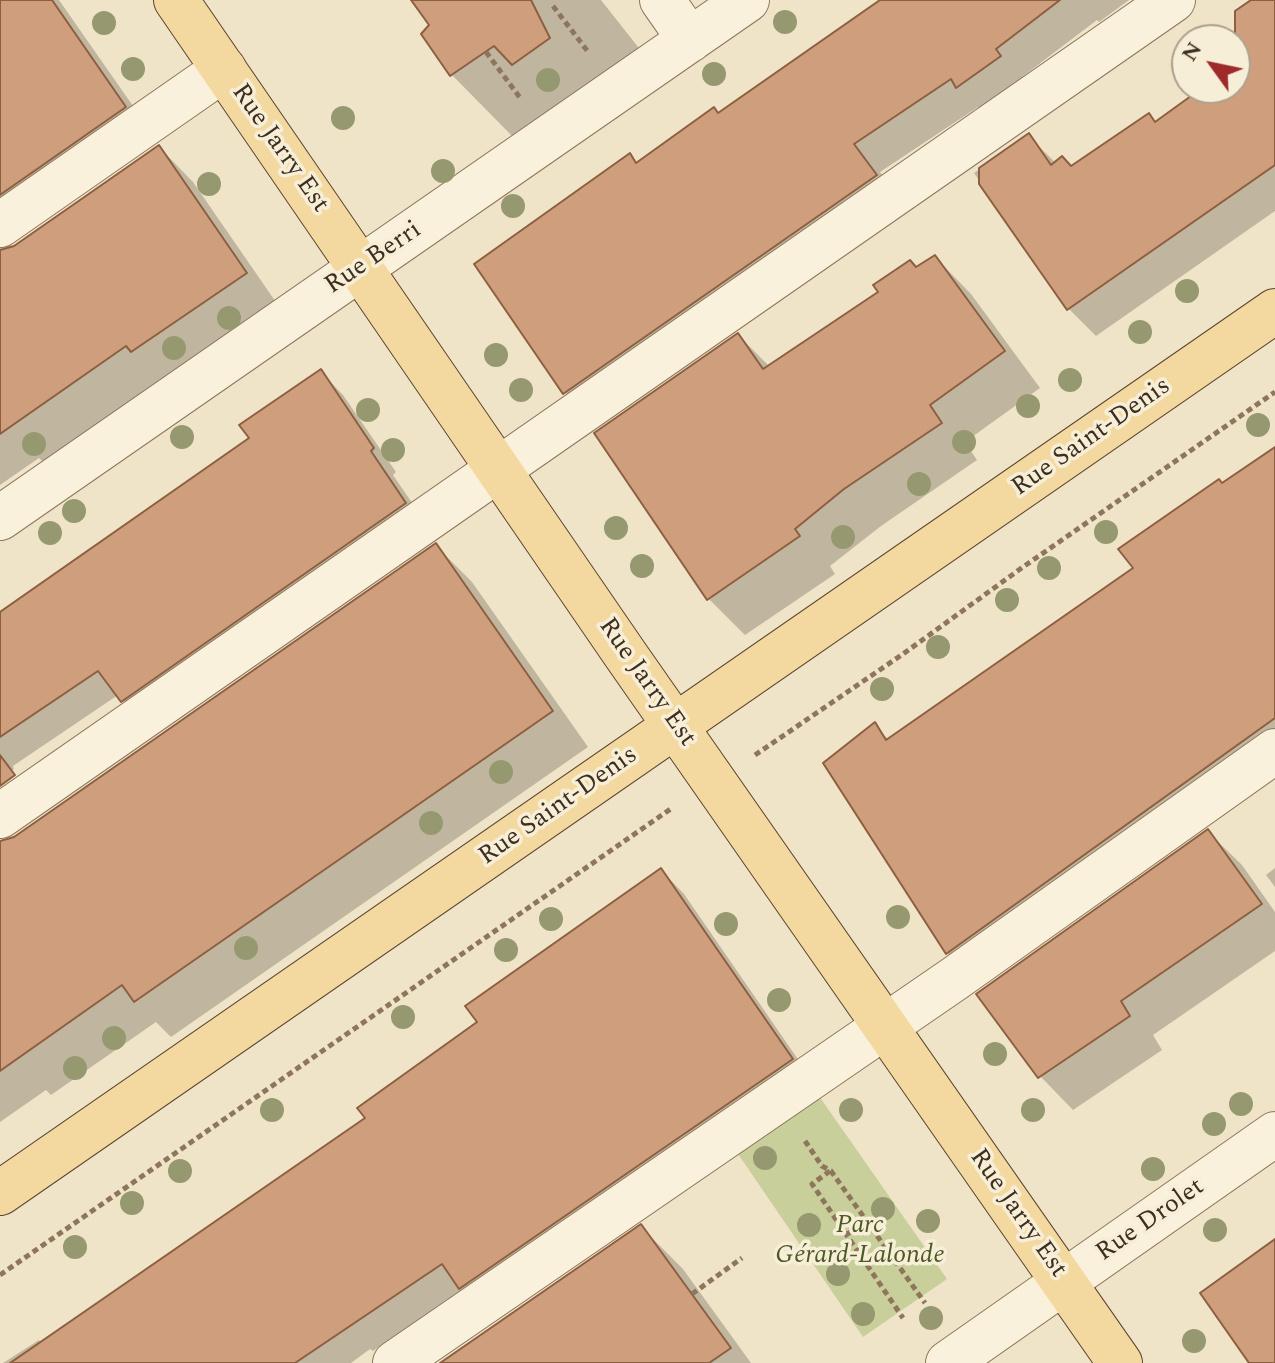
<!DOCTYPE html>
<html>
<head>
<meta charset="utf-8">
<style>
  body { margin:0 }
  #map { position:relative; width:1275px; height:1363px; overflow:hidden; background:#f0e4c8; font-family:Spectral,serif }
  canvas { display:block }
  .north { position:absolute; left:1171px; top:24px; width:80px; height:80px; box-sizing:border-box; background:#f7eed8; border:2px solid #ada18e; border-radius:50%; rotate:303deg; font-size:22px; font-weight:700; line-height:32px; text-align:center; color:#3d2e20 }
  .north::after { content:''; display:block; margin:auto; width:28px; height:36px; background:#9e2a2b; clip-path:polygon(50% 0,100% 100%,50% 72%,0 100%) }
</style>
</head>
<body>
<div id="map">
<canvas width="1275" height="1363"></canvas>
<div class="north">N</div>
</div>
<script>
const context = document.querySelector('canvas').getContext('2d');
context.lineJoin = 'round';
function fill(path, color) { context.fillStyle = color; context.fill(path, 'evenodd'); }
function stroke(path, color, width, dash) { context.strokeStyle = color; context.lineWidth = width; context.lineCap = dash ? 'butt' : 'round'; context.setLineDash(dash || []); context.stroke(path); }
function drawText(font, color, halo, rows, align = 'center') {
  context.font = font + ' Spectral,serif'; context.lineWidth = 7; context.setLineDash([]); context.textBaseline = 'middle'; context.strokeStyle = halo; context.fillStyle = color; for (const [text, x, y, turn = 0] of rows) {
    context.save(); context.translate(x, y); context.rotate((+turn || 0) * Math.PI / 180); context.textAlign = isNaN(turn) ? turn : align; if (halo) context.strokeText(text, 0, 0); context.fillText(text, 0, 0); context.restore();
  }
}
const green = new Path2D(`
  M819,1096L947,1279L863,1337L736,1151Z`);
const shadow = new Path2D(`
  M0,0H59L156,139L17,236L8,250L15,247L159,147L193,182L280,308L43,462L39,458L0,485Z
  M414,0H601L642,52L515,139L451,74L431,25Z
  M883,0H1129L1099,22L1097,20L1022,77L1027,84L985,114L978,107L880,172L903,204L592,420L565,392L630,156L638,164L719,115Z
  M1252,0H1275V211L1096,336L1069,309L974,173L1028,136L1056,163L1071,169L1156,123L1205,88H1235V66Z
  M935,257L971,294L1040,388L965,442L977,460L881,526L830,566L835,574L745,635L709,599L738,335L770,367Z
  M321,372L343,395L396,472L393,475L428,526L145,723L118,695L13,766L14,769L0,779V612L252,439Z
  M1275,449V764L974,980L947,953L874,725L889,740L1135,569L1222,485Z
  M436,546L472,582L588,747L171,1037L156,1022L51,1095L46,1090L0,1122V853Z
  M1208,832L1242,865L1275,912V951L1153,1035L1162,1050L1073,1110L1040,1076Z
  M1275,868V887L1266,875Z
  M661,870L684,894L815,1084L484,1311L462,1290L373,1351L370,1349L351,1363H3L39,1340L42,1344L367,1118Z
  M641,1227L683,1269L751,1363H443Z`);
const building = new Path2D(`
  M0,0H52L126,107L0,195Z
  M411,0H531L550,38L512,65L494,46L450,76L421,34L429,25Z
  M880,0H1060L996,49L1001,56L956,88L951,79L854,144L877,175L563,394L474,264L630,153L636,163L714,107L718,113Z
  M1251,0H1275V165L1067,310L979,184V168L1029,133L1051,165L1062,156L1071,166L1149,113L1155,122L1202,88H1235V11Z
  M159,145L247,273L131,352L126,346L0,434V250L14,246Z
  M935,255L1005,351L930,405L942,423L844,489L795,529L800,536L707,600L594,433L738,333L763,369L878,292L873,285L910,260L916,267Z
  M321,369L374,448L371,451L406,503L121,702L98,671L0,737V612L249,438L239,425Z
  M1275,447V718L946,954L823,763L875,722L886,740L1133,568L1118,549L1219,479L1222,483Z
  M436,543L553,711L134,1002L122,985L0,1071V841L14,837Z
  M0,755L15,775L0,786Z
  M1208,829L1262,904L1121,1001L1130,1016L1038,1078L976,994Z
  M661,868L793,1059L459,1289L442,1264L295,1363H10L365,1118L357,1108L477,1022L465,1006Z
  M641,1224L731,1348L709,1363H440Z
  M1275,1239V1363H1249L1200,1293Z`);
const path = new Path2D(`
  M553,6L589,53
  M486,52L521,99
  M755,755L903,654L1023,567L1275,392
  M805,1141L822,1166L831,1171L925,1303
  M830,1171L812,1184L903,1318
  M846,1235L867,1221
  M0,1275L672,808
  M692,1294L742,1258`);
const minor = new Path2D(`
  M662,0L690,40
  M0,225L224,69
  M0,518L747,0
  M0,816L1173,0
  M395,1363L954,979L1275,751
  M948,1363L1275,1134`);
const major = new Path2D(`
  M176,0L625,654L1120,1363
  M0,1193L1275,311`);
const trees = [
  [785,22],
  [104,23],
  [133,69],
  [714,74],
  [548,80],
  [343,118],
  [443,171],
  [209,184],
  [513,206],
  [1187,291],
  [229,318],
  [1140,332],
  [174,348],
  [496,355],
  [1070,380],
  [521,390],
  [1028,406],
  [368,410],
  [1258,425],
  [182,437],
  [964,442],
  [34,444],
  [393,450],
  [919,484],
  [74,511],
  [616,528],
  [1106,532],
  [50,533],
  [843,537],
  [642,566],
  [1049,568],
  [1007,600],
  [938,647],
  [882,689],
  [501,772],
  [431,823],
  [898,917],
  [551,919],
  [726,924],
  [246,948],
  [506,950],
  [779,1000],
  [403,1017],
  [114,1038],
  [995,1054],
  [75,1068],
  [1241,1104],
  [272,1110],
  [851,1110],
  [1033,1110],
  [1214,1124],
  [765,1158],
  [1153,1169],
  [180,1171],
  [132,1203],
  [883,1209],
  [928,1221],
  [809,1225],
  [1215,1230],
  [75,1247],
  [838,1274],
  [863,1314],
  [931,1318],
  [1194,1341]
];
const streetNames = [
  ["Rue Jarry Est",279,149,55],
  ["Rue Berri",374,259,-34],
  ["Rue Saint-Denis",1092,438,-35],
  ["Rue Jarry Est",646,683,55],
  ["Rue Saint-Denis",559,807,-35],
  ["Rue Jarry Est",1017,1214,55],
  ["Rue Drolet",1151,1221,-35]
];
const parkNames = [
  ["Parc",860,1227],
  ["Gérard-Lalonde",860,1257]
];
fill(green, '#c9cf9b');
fill(shadow, '#0003');
fill(building, '#cf9f7d');
stroke(building, '#8d5f41', 2);
stroke(minor, '#8d765c', 46);
stroke(major, '#5b4430', 46);
stroke(path, '#8d765c', 5, [6, 4]);
stroke(minor, '#faf1dc', 44);
stroke(major, '#f3d9a0', 44);
context.fillStyle = '#96986f';
for (const [x, y] of trees) { context.beginPath(); context.arc(x, y, 12, 0, 2 * Math.PI); context.fill(); }
drawText('26px', '#3d2e20', '#f7eed8', streetNames);
drawText('italic 26px', '#4d5a26', '#f7eed8', parkNames);
</script>
</body>
</html>
